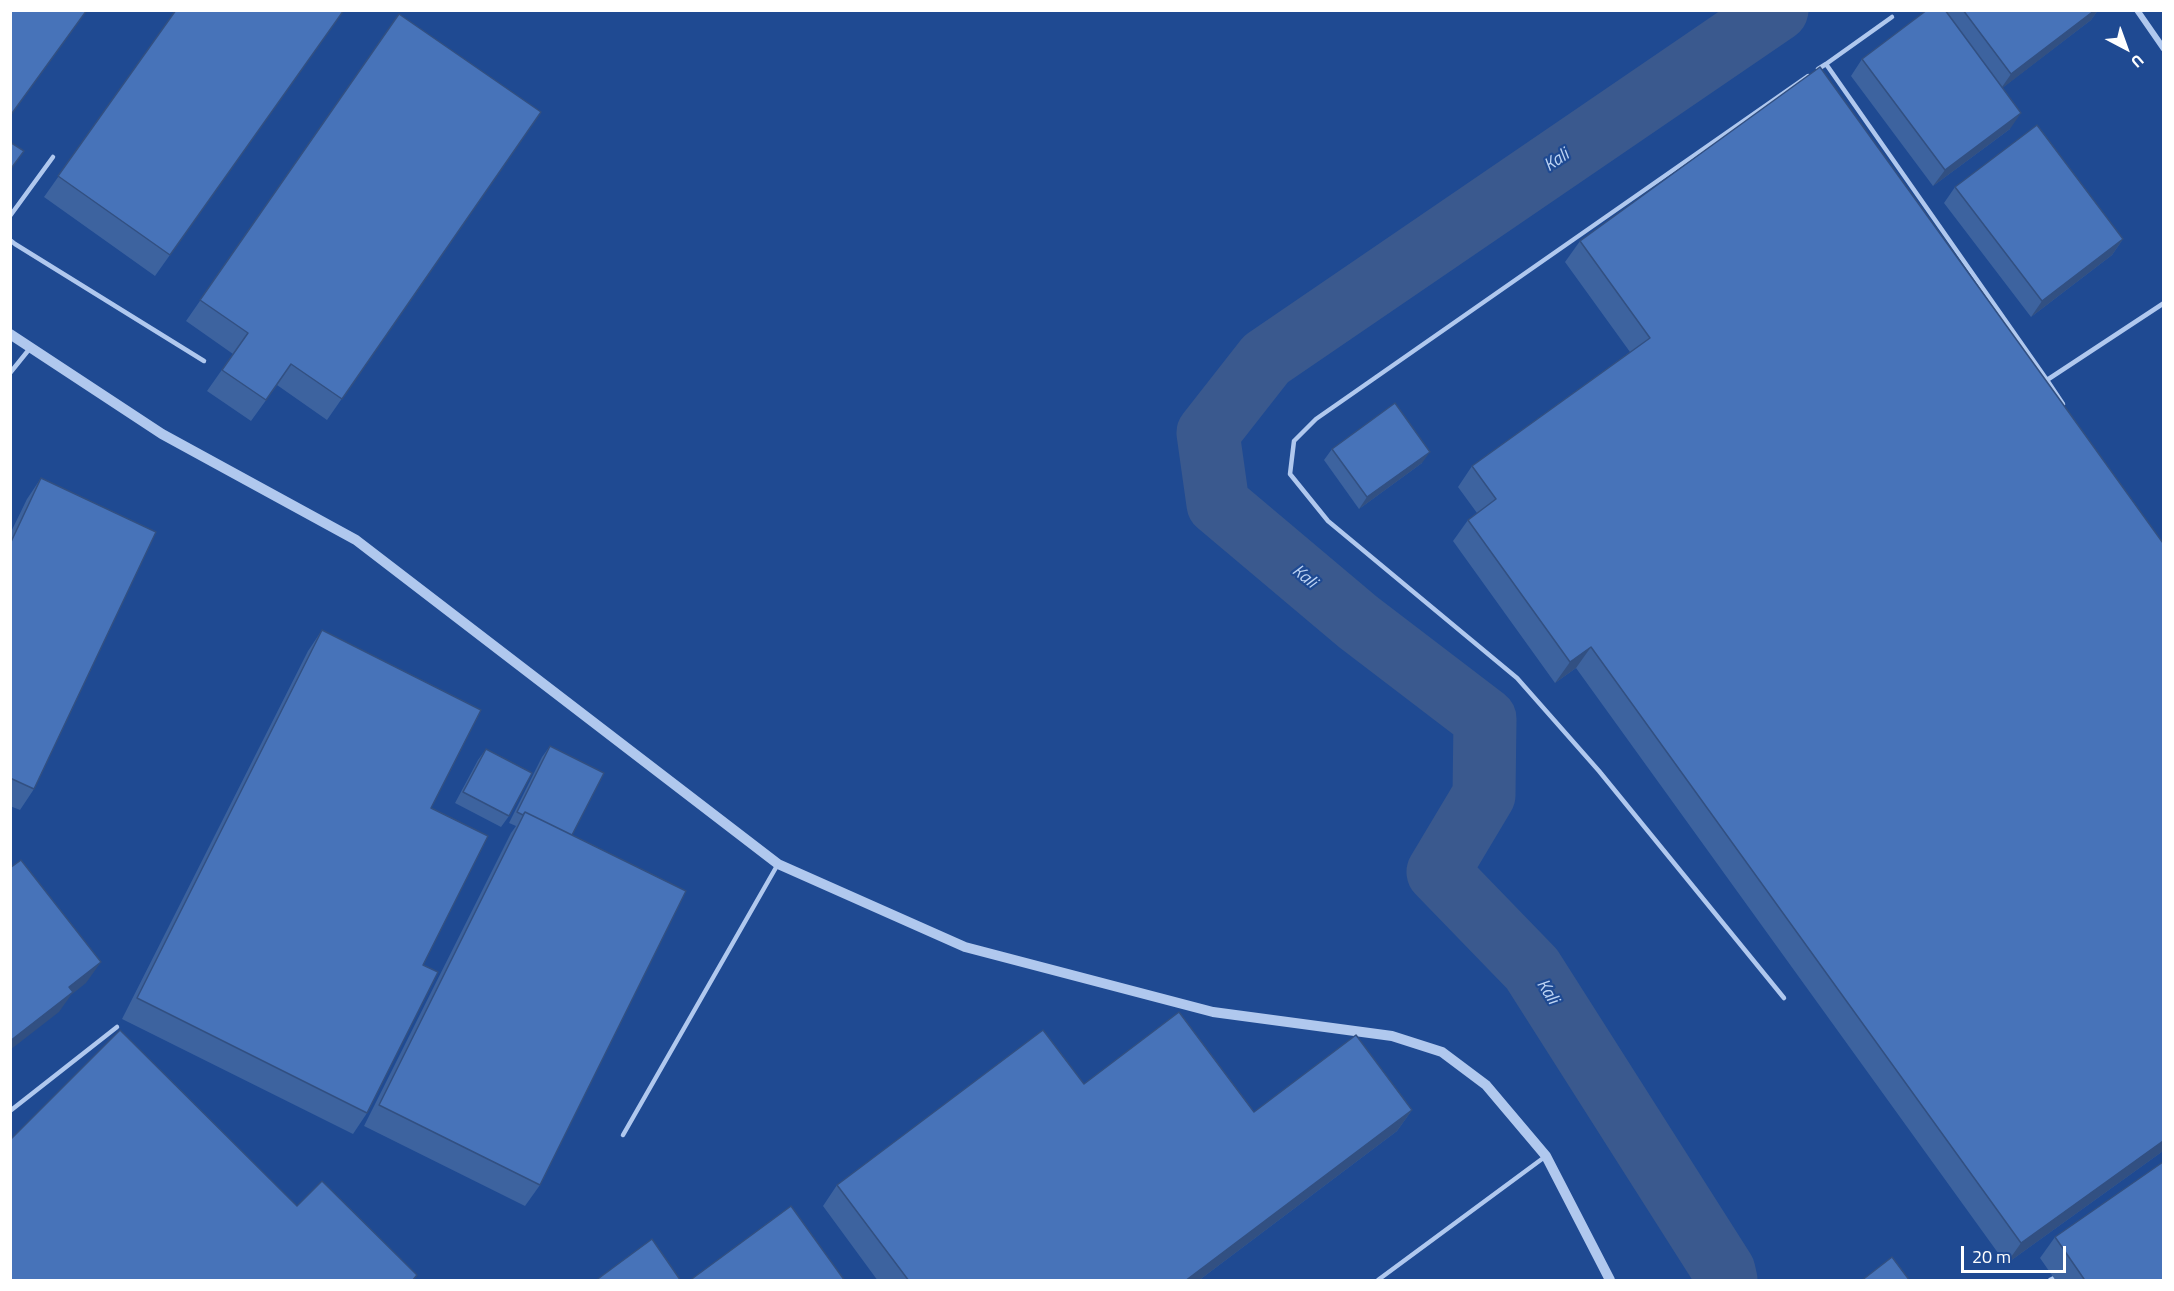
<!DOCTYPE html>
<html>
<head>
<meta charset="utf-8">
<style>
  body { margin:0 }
  #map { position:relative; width:2174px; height:1291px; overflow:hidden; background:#1f4a92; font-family:"Titillium Web",sans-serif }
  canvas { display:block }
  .frame { position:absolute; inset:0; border:12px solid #fff; pointer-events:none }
  .north { position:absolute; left:2096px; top:18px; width:60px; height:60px; -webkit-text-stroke:4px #1f4a92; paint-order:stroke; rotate:139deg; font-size:16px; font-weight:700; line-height:24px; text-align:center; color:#fff }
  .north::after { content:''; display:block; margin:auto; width:21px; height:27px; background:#fff; clip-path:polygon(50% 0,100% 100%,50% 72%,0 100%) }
  .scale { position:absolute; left:1961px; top:1246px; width:105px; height:27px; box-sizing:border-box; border:3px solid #fff; border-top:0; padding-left:8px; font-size:18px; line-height:21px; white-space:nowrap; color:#fff; -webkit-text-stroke:4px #1f4a92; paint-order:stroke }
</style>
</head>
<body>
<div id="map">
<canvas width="2174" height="1291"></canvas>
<div class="frame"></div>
<div class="north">U</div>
<div class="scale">20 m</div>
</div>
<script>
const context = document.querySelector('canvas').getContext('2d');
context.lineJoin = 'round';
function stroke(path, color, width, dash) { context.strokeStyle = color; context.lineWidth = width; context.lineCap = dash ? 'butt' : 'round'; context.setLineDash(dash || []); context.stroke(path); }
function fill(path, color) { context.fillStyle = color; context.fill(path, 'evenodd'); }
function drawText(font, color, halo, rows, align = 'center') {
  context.font = font + ' "Titillium Web",sans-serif'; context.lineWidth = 4.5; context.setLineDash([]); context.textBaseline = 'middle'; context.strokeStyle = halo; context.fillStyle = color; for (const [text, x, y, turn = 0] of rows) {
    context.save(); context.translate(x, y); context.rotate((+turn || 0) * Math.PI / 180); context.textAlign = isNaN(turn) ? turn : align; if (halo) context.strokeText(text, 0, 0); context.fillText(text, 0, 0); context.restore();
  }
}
const river = new Path2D(`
  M1726,1280L1724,1271L1532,969L1438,872L1484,795L1485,719L1358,622L1218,504L1208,433L1266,359L1777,10`);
const service = new Path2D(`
  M1826,64L1892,17
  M1818,69L1826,64L2047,380
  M10,216L53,157
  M10,240L15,244L204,361
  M10,373L31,347
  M2063,404L2047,380L2164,303
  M1784,998L1599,771L1517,678L1328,521L1290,474L1294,441L1316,419L1808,76
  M10,1111L117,1027
  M623,1135L778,864
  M1378,1280L1546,1156
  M2050,1280L2054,1278`);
const minor = new Path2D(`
  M2137,10L2164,49`);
const tertiary = new Path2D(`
  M10,334L162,434L356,540L778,864L965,947L1213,1012L1392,1036L1442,1052L1486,1085L1546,1156L1610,1280`);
const wall = new Path2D(`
  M176,10H344L155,276L44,197Z
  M1927,10H2098L2091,20L2002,88L2010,129L1933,186L1851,76L1862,59Z
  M399,14L541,112L327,420L277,385L251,421L207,391L233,354L186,321Z
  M1955,187L2123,239L2112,255L2031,317L1944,203Z
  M1580,241L2163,543V1151L2006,1264L1576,668L1555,683L1453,541L1468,520L1477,513L1458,487L1472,466L1630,352L1565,262Z
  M1332,449L1422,463L1359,509L1324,460Z
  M41,478L34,789L20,810L10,806V534L27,499Z
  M322,630L431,808L367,1113L353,1134L122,1019L308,651Z
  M550,746L572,835L540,1185L525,1206L364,1126L511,833L516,826L509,823L542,757Z
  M486,749L509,816L501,827L455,803L478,760Z
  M1084,1084L1254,1112L1412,1110L1397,1131L1198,1281H878L823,1206L837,1185Z
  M2055,1237L2163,1281H2056L2040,1258Z`);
const shadedWall = new Path2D(`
  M2095,10H2098L2091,20L2000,90L2011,74Z
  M2021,113L2010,129L1933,186L1945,170Z
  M2123,239L2112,255L2031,317L2042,301Z
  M1430,452L1422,463L1359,509L1367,497Z
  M1591,647L1576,668L1555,683L1570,662Z
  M101,962L86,983L71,995L59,1012L10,1050V1041L69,987Z
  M1412,1110L1397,1131L1198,1281H1185Z
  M2163,1141V1151L2006,1264L2021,1243Z`);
const building = new Path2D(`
  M10,10H87L10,116Z
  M176,10H344L170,255L58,176Z
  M1927,10H1945L2021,113L1945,170L1862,59Z
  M1963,10H2095L2011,74Z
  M399,14L541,112L342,399L291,364L266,400L222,370L248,333L200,300Z
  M1820,67L2163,543V1141L2021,1243L1591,647L1570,662L1468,520L1496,499L1472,466L1650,338L1580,241Z
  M2037,125L2123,239L2042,301L1955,187Z
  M10,142L24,151L10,170Z
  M1395,403L1430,452L1367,497L1332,449Z
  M41,478L156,532L34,789L10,778V544Z
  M322,630L481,710L431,808L488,836L423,965L438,972L367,1113L137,998Z
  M550,746L604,773L572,835L525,812L523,815L517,812Z
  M486,749L532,773L509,816L463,792Z
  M525,812L686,891L540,1185L379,1105Z
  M21,860L101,962L69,987L73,992L10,1041V868Z
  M1179,1012L1254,1112L1356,1035L1412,1110L1185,1281H909L837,1185L1043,1030L1084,1084Z
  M120,1030L297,1206L322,1181L417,1275L412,1281H10V1140Z
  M2163,1162V1281H2082L2084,1279L2055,1237Z
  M791,1206L845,1281H689Z
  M652,1239L681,1281H595Z
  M1892,1257L1910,1281H1861Z`);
const waterNames = [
  ["Kali",1557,161,-34],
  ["Kali",1304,577,40],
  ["Kali",1547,992,58]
];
stroke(river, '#3a598e', 63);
stroke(service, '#b0c8ee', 4.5);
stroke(minor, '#b0c8ee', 6);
stroke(tertiary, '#b0c8ee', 10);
fill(wall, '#3d639f');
fill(shadedWall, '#325082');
fill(building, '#4773b9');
stroke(building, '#325082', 1.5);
drawText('italic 18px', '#bcd3f4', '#1f4a92', waterNames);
</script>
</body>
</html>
